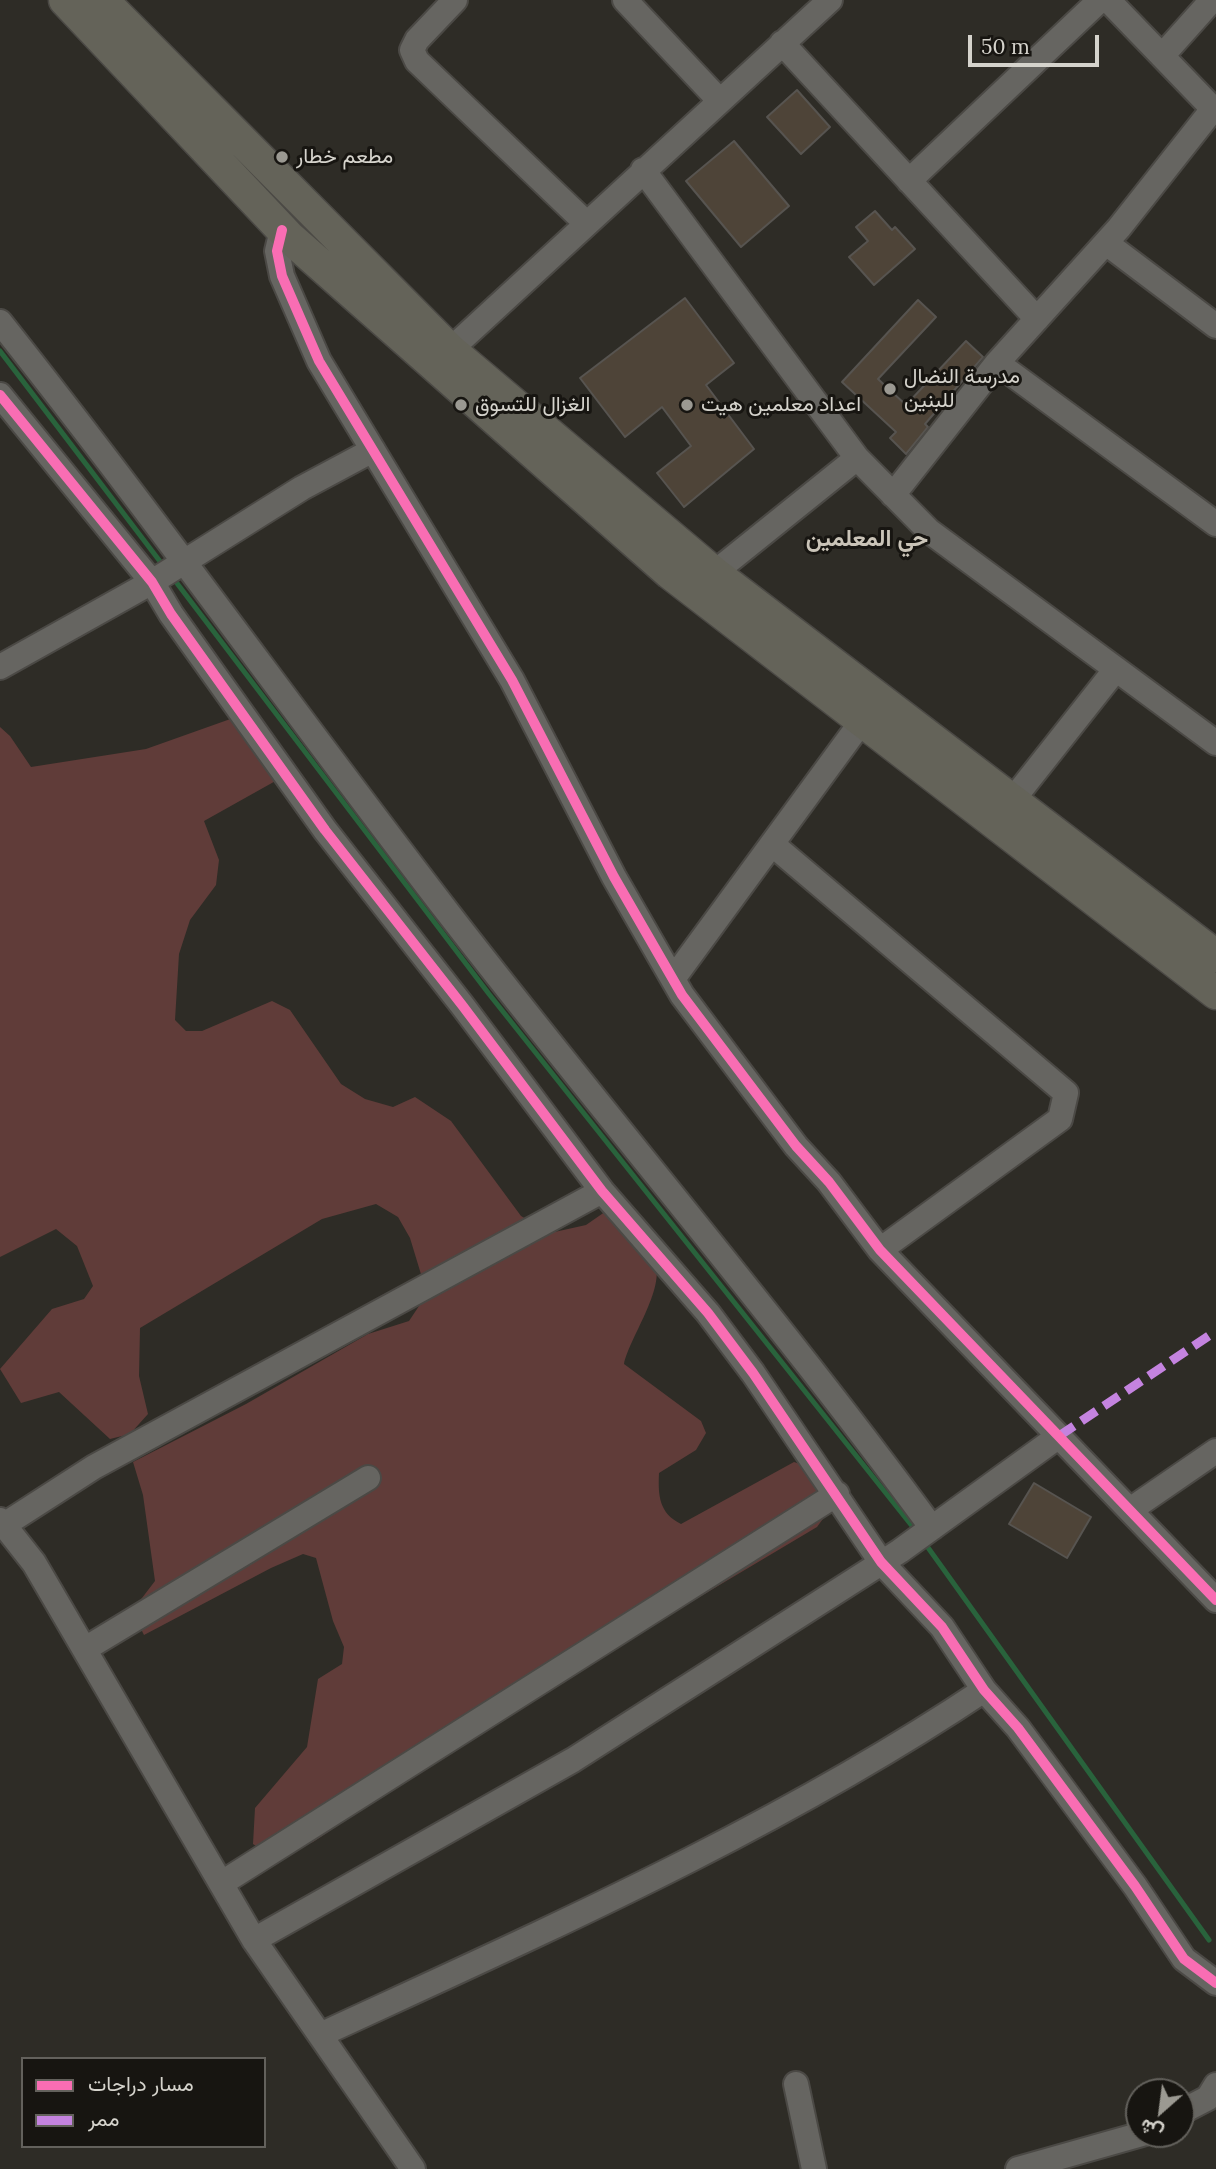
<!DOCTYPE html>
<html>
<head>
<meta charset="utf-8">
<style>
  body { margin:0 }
  #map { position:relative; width:1216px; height:2169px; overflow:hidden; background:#2e2c26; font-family:Lora,Vazirmatn,serif }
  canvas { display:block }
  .legend { position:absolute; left:21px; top:2057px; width:245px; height:91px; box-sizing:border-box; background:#171511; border:2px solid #63615c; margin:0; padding:9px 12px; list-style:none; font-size:21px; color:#d5d3cc }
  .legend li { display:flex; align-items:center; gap:14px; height:35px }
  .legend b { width:35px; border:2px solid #63615c }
  .north { position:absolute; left:1125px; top:2078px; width:70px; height:70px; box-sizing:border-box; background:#171511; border:2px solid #63615c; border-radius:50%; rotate:208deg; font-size:19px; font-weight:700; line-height:28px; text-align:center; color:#d5d3cc }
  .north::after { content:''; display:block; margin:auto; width:24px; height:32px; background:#9b9992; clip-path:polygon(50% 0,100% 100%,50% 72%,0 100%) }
  .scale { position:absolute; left:968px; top:35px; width:131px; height:32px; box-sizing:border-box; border:4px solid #d5d3cc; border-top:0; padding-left:9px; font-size:21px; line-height:24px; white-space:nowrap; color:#d5d3cc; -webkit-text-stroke:5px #171511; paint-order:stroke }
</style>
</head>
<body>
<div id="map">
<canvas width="1216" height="2169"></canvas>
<ul class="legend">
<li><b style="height:9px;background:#f96db3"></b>مسار دراجات</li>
<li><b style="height:9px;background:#c483df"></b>ممر</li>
</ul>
<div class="north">ش</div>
<div class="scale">50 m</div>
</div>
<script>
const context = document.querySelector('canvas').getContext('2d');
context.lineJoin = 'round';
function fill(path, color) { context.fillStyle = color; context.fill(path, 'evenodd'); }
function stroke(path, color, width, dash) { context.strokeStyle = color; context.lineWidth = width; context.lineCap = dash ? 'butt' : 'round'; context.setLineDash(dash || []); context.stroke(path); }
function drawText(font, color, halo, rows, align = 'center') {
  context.font = font + ' Lora,Vazirmatn,serif'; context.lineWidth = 6; context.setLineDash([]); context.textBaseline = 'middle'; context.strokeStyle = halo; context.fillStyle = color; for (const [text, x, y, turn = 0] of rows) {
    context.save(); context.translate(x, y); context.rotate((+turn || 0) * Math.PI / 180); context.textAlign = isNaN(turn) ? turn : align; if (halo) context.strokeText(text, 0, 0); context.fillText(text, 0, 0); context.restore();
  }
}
const green = new Path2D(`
  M236,717L279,779L204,821L219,860L216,885L190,920L179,954L175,1020L186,1031H202L272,1001L290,1010L341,1084L365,1099L393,1107L415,1097L451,1121L521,1216L550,1233L586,1225L612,1207C626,1224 642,1240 653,1258C669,1284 630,1336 624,1364L701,1421L706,1433L696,1450L659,1473C658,1496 659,1513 681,1524L794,1462L809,1467L828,1512L817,1527L523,1702L313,1842L271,1856L253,1844L255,1808L307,1747L318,1679L342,1664L344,1647L333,1621L316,1558L303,1554L271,1568L144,1635L132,1611L155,1581L143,1495L133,1462L246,1404L368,1334L409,1321L427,1294L410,1238L398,1217L376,1204L322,1219L140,1328L139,1376L148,1414L130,1434L110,1439L59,1392L21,1403L0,1369L52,1309L84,1299L93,1286L77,1246L56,1229L0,1257V727L10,736L31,767L146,749Z`);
const stream = new Path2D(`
  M0,351L165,568
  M173,578L489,994L916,1531
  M924,1542L1209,1940`);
const building = new Path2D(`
  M797,90L830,127L801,154L767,117Z
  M734,141L789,206L741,247L686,181Z
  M875,211L892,230L895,227L915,249L874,285L849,257L868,241L856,227Z
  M685,298L734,363L706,385L754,449L684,507L657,473L691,446L662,407L625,437L580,378Z
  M918,300L936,317L878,379L906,405L966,341L983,357L925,424L928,427L906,454L890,438L896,432L842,382Z
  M1034,1483L1091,1517L1067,1558L1009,1524Z`);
const minor = new Path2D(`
  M455,0L417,40L412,50L417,61L586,223
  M625,0L719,100
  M1108,0L1216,112
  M782,43L1037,319
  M1162,56L1212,0
  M643,170L857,458L929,531L1216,743
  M909,181L1100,0
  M282,230L277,251L282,276L319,361L512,680L614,877L682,995L796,1146L829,1182L880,1250L1216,1600
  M1106,243L1216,326
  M0,322C154,516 298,718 449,914C608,1120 778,1318 932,1528
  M450,350L830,0
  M997,363L1216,524
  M0,395L152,582L171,614L325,830L462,1005L602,1191L708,1313L753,1373L881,1562L942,1627L984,1690L1018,1728L1135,1886L1184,1959L1216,1983
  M893,495L997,363L1119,228L1213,109
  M714,573L857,458
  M0,667L152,582L302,488L373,450
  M1011,802L1116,669
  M772,844L1066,1093L1060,1119L880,1250
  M673,979L862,721
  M1130,1510L1216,1451
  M0,1520L34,1563L254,1940L413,2169
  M4,1525L94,1467L602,1191
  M85,1649L368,1478
  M222,1883L837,1494
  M254,1940L573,1760L900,1551L1059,1436
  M320,2035C547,1930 776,1829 984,1690
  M796,2084L814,2169
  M1181,2112L1208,2098L1216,2085
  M1018,2169L1142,2134`);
const major = new Path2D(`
  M65,0L289,237L670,573L1216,993
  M102,0L450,350L714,573L1216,956`);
const quiet = new Path2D(`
  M1059,1436L1216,1331`);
const cycleway = new Path2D(`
  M282,230L277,251L282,276L319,361L512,680L614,877L682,995L796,1146L829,1182L880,1250L1216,1600
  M0,395L152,582L171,614L325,830L462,1005L602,1191L708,1313L753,1373L881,1562L942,1627L984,1690L1018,1728L1135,1886L1184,1959L1216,1983`);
const markers = [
  [282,157,7,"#9b9992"],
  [890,389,7,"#9b9992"],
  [461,405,7,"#9b9992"],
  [687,405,7,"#9b9992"]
];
const poiNames = [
  ["مطعم خطار",296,157],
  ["مدرسة النضال",904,377],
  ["للبنين",904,401],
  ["الغزال للتسوق",475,405],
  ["اعداد معلمين هيت",701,405]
];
const neighbourhoodNames = [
  ["حي المعلمين",867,539]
];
fill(green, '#603c39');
stroke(stream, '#29633c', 5);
fill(building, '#4e4438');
stroke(building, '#575450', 2);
stroke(minor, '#4b4945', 28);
stroke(major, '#4b4945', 35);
stroke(minor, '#666561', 24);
stroke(major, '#646359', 32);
stroke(quiet, '#c483df', 9, [18, 9]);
stroke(cycleway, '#f96db3', 10);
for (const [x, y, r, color] of markers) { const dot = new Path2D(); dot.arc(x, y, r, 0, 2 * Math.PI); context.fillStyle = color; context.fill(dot); stroke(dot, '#171511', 2.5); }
drawText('21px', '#d5d3cc', '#171511', poiNames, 'left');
drawText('bold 23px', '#cac4b8', '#171511', neighbourhoodNames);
</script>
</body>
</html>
